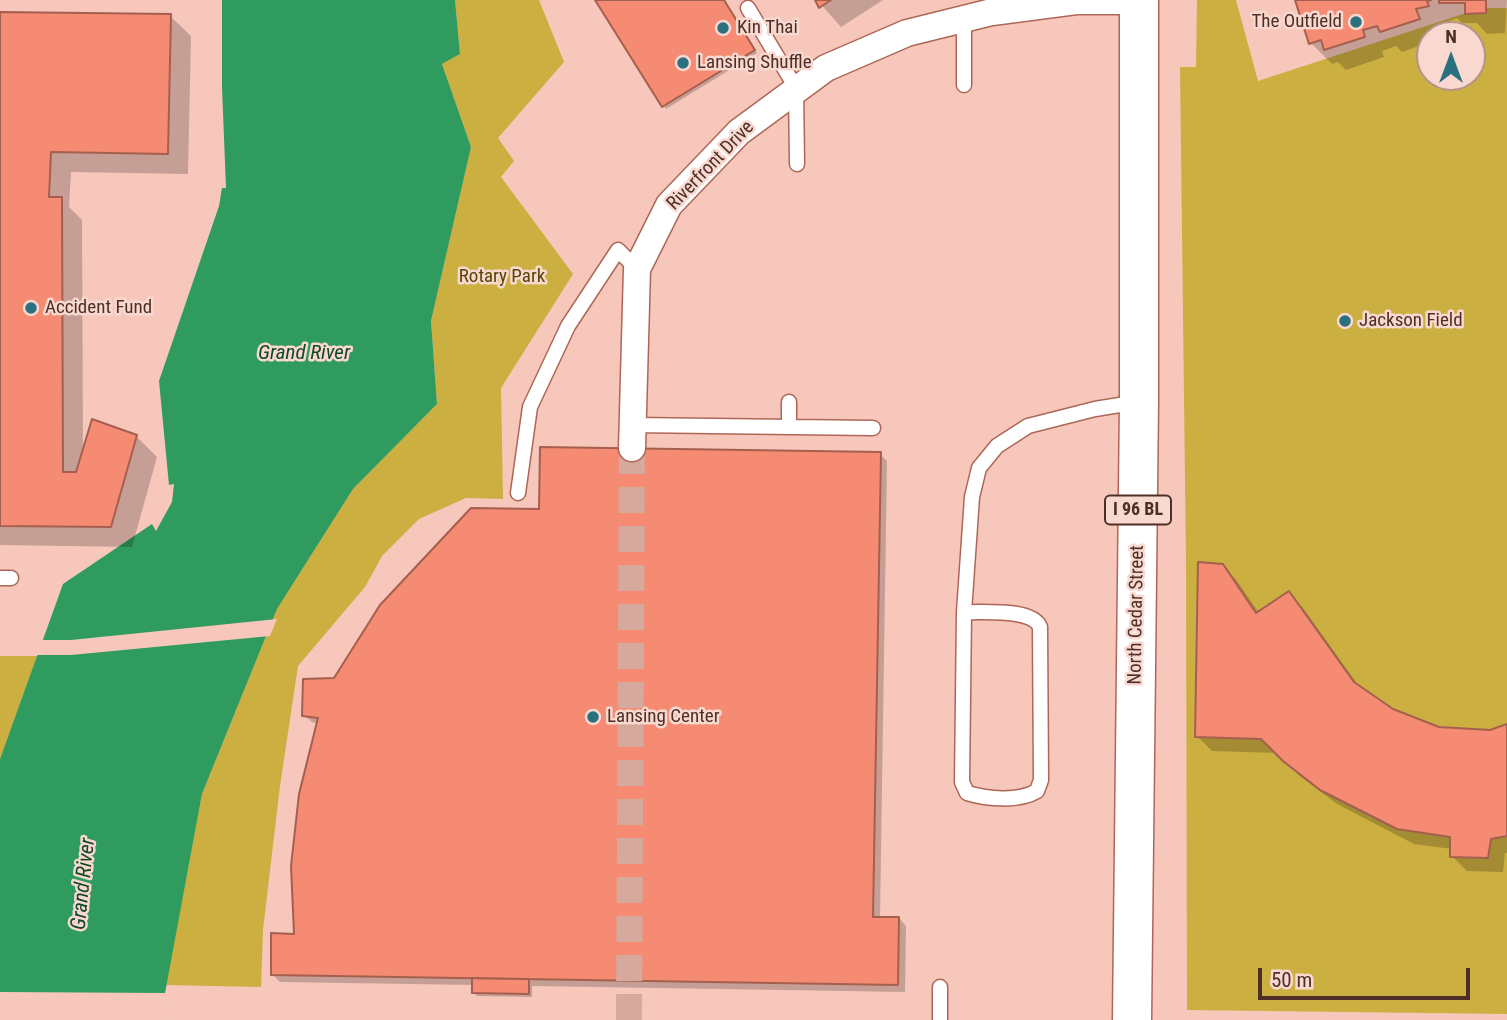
<!DOCTYPE html>
<html>
<head>
<meta charset="utf-8">
<style>
  body { margin:0 }
  #map { position:relative; width:1507px; height:1020px; overflow:hidden; background:#f7c7bb; font-family:"Roboto Condensed",sans-serif }
  canvas { display:block }
  .north { position:absolute; left:1416px; top:21px; width:70px; height:70px; box-sizing:border-box; background:#f9d8d0; border:2px solid #b5948c; border-radius:50%; rotate:0deg; font-size:19px; font-weight:700; line-height:28px; text-align:center; color:#4e2f27 }
  .north::after { content:''; display:block; margin:auto; width:24px; height:32px; background:#2b707f; clip-path:polygon(50% 0,100% 100%,50% 72%,0 100%) }
  .scale { position:absolute; left:1258px; top:968px; width:212px; height:32px; box-sizing:border-box; border:4px solid #4e2f27; border-top:0; padding-left:9px; font-size:21px; line-height:24px; white-space:nowrap; color:#4e2f27; -webkit-text-stroke:5px #f9d8d0; paint-order:stroke }
</style>
</head>
<body>
<div id="map">
<canvas width="1507" height="1020"></canvas>
<div class="north">N</div>
<div class="scale">50 m</div>
</div>
<script>
const context = document.querySelector('canvas').getContext('2d');
context.lineJoin = 'round';
function fill(path, color) { context.fillStyle = color; context.fill(path, 'evenodd'); }
function stroke(path, color, width, dash) { context.strokeStyle = color; context.lineWidth = width; context.lineCap = dash ? 'butt' : 'round'; context.setLineDash(dash || []); context.stroke(path); }
function drawText(font, color, halo, rows, align = 'center') {
  context.font = font + ' "Roboto Condensed",sans-serif'; context.lineWidth = 5; context.setLineDash([]); context.textBaseline = 'middle'; context.strokeStyle = halo; context.fillStyle = color; for (const [text, x, y, turn = 0] of rows) {
    context.save(); context.translate(x, y); context.rotate((+turn || 0) * Math.PI / 180); context.textAlign = isNaN(turn) ? turn : align; if (halo) context.strokeText(text, 0, 0); context.fillText(text, 0, 0); context.restore();
  }
}
const green = new Path2D(`
  M455,0H539L564,62L498,138L514,161L501,177L573,274L501,388L503,499L466,498L419,519L382,556L365,587L298,666L280,786L263,930L261,987L166,985L202,794L277,609L353,489L437,404L431,321L471,147L442,64L460,54Z
  M1197,0H1236L1258,81L1481,8H1507V1014L1187,1010L1186,562L1180,67H1196ZM1430,35H1472V77H1430Z
  M0,656H38L0,759Z`);
const water = new Path2D(`
  M222,0H455L460,54L442,64L471,147L431,321L437,404L353,489L277,609L202,794L160,1020H0V759L63,584L152,524L156,531L172,502L174,484L169,485L159,381L219,206L222,188H226L222,87Z`);
const pier = new Path2D(`
  M277,619L270,636L71,655H35L40,640H71Z
  M0,992L168,993L164,1020H0Z`);
const shadow = new Path2D(`
  M598,0H723L757,53L666,109Z
  M817,0H883L841,27Z
  M1291,0H1507L1505,33L1487,34L1477,23H1462L1457,18L1447,22L1448,26L1436,30L1438,35H1430V42L1402,52L1396,46L1382,51L1384,57L1346,70L1338,62L1332,64L1311,43L1296,0Z
  M0,13L170,16L191,36L188,174L71,172L69,207L82,220L83,452L136,436L157,457L132,547L0,545Z
  M880,454L887,461L880,918H899L906,926L905,992L532,986V997L477,996L474,993V985L280,982L272,974L296,936L319,724L312,722L304,715L335,680L541,511Z
  M1222,565L1237,581L1259,613L1288,593L1303,608L1361,689L1392,711L1438,729L1490,731L1507,726V853H1505L1503,872L1467,871L1452,856V849L1414,844L1337,804L1300,776L1277,753L1212,751L1197,736Z`);
const building = new Path2D(`
  M595,0H724L755,50L662,107Z
  M815,0H831L819,8Z
  M1295,0H1431L1427,1L1429,6L1416,9L1420,19L1380,32L1377,26L1363,30L1365,37L1324,50L1321,40L1309,44Z
  M1439,0H1486V13L1465,14V3H1439Z
  M0,12L171,14L168,154L51,152L49,197H62L63,472H76L92,419L137,435L111,527L0,526Z
  M540,447L881,452L873,917H899L898,985L271,975V933L294,934L291,866L299,794L318,718L302,716L303,679L334,678L380,605L471,508L539,509Z
  M1198,562L1223,564L1256,613L1289,591L1354,682L1393,709L1439,727L1490,730L1507,724V836L1491,839L1488,858L1450,857V837L1397,829L1320,790L1283,761L1261,739L1195,737Z
  M472,978L529,979V994L472,993Z`);
const streetTunnel = new Path2D(`
  M629,1020L632,448`);
const lane = new Path2D(`
  M748,8L796,88L797,164
  M964,19V85
  M789,402V427
  M632,425L873,428
  M518,493L530,407L568,326L618,250L637,269
  M0,578H11
  M964,612C983,613 1032,608 1040,627L1041,780L1037,791C1019,802 987,799 967,793L962,782L964,612L972,497L979,468L997,446L1028,426L1095,409L1138,402
  M940,1020V987`);
const street = new Path2D(`
  M632,448L637,269L669,205L739,132L826,68L907,33L992,12L1076,1H1139`);
const primary = new Path2D(`
  M1132,1020L1139,402V0`);
const markers = [
  [1356,22,7,"#2b707f"],
  [723,28,7,"#2b707f"],
  [683,63,7,"#2b707f"],
  [31,308,7,"#2b707f"],
  [1345,321,7,"#2b707f"],
  [593,717,7,"#2b707f"]
];
const shields = [
  [1138,510,66]
];
const shieldNames = [
  ["I 96 BL",1138,510]
];
const poiNames = [
  ["The Outfield",1342,22,"right"],
  ["Kin Thai",737,28],
  ["Lansing Shuffle",697,63],
  ["Accident Fund",45,308],
  ["Jackson Field",1359,321],
  ["Lansing Center",607,717]
];
const streetNames = [
  ["Riverfront Drive",711,166,-46],
  ["North Cedar Street",1137,615,-89]
];
const parkNames = [
  ["Rotary Park",502,277]
];
const waterNames = [
  ["Grand River",304,354],
  ["Grand River",84,884,-84]
];
fill(green, '#ccaf41');
fill(water, '#2f9b5e');
fill(pier, '#f7c7bb');
fill(shadow, '#0003');
fill(building, '#f58b72');
stroke(building, '#a55f4f', 2);
stroke(streetTunnel, '#d5a99d', 26, [26, 13]);
stroke(lane, '#ae6756', 17);
stroke(street, '#ae6756', 29);
stroke(primary, '#ae6756', 41);
stroke(lane, '#fff', 14);
stroke(street, '#fff', 26);
stroke(primary, '#fff', 38);
for (const [x, y, r, color] of markers) { const dot = new Path2D(); dot.arc(x, y, r, 0, 2 * Math.PI); context.fillStyle = color; context.fill(dot); stroke(dot, '#f9d8d0', 2.5); }
for (const [x, y, w] of shields) { const box = new Path2D(); box.roundRect(x - w / 2, y - 14.5, w, 29, 5); context.fillStyle = '#f9d8d0'; context.fill(box); stroke(box, '#4e2f27', 2); }
drawText('bold 18px', '#4e2f27', null, shieldNames);
drawText('19px', '#4e2f27', '#f9d8d0', poiNames, 'left');
drawText('19px', '#4e2f27', '#f9d8d0', streetNames);
drawText('19px', '#564706', '#f9d8d0', parkNames);
drawText('italic 21px', '#104829', '#f9d8d0', waterNames);
</script>
</body>
</html>
